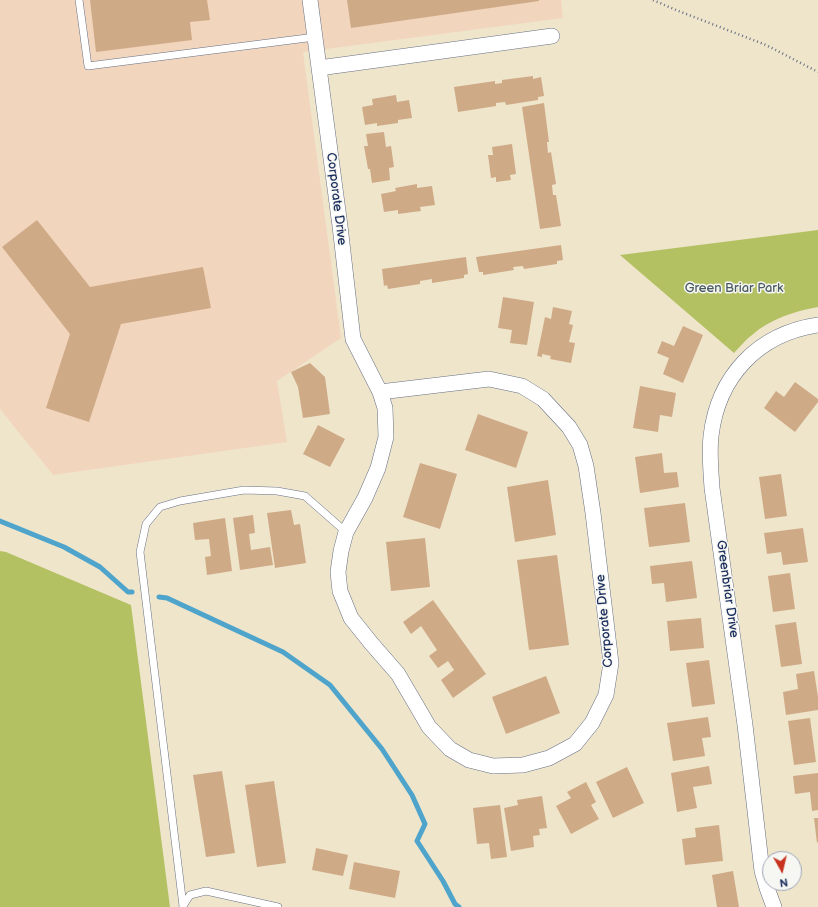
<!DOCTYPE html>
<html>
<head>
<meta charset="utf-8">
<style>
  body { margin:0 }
  #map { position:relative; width:818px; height:907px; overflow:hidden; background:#efe5cb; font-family:"Balsamiq Sans",sans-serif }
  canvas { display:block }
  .north { position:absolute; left:762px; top:851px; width:40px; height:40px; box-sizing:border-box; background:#f6f6f2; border:1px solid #9ea6b7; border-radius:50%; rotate:172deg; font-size:11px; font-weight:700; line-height:16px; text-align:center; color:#1b2f5e }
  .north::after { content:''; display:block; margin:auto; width:14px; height:18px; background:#c8321e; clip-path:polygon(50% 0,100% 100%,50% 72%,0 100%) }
</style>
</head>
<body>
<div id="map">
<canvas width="818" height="907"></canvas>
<div class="north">N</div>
</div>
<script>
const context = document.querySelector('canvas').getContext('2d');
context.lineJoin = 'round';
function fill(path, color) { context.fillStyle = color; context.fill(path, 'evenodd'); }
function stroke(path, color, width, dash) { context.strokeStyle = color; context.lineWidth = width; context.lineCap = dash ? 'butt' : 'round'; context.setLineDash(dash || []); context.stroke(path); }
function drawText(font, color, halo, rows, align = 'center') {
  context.font = font + ' "Balsamiq Sans",sans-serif'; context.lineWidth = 3; context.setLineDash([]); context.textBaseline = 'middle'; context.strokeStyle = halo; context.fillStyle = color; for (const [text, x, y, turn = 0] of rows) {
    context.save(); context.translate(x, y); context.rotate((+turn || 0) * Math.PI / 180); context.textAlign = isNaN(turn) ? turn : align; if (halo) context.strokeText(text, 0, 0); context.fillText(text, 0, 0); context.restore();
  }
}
const built = new Path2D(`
  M0,0H561L563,18L303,52L341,338L277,381L287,442L53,475L0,409Z`);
const green = new Path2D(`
  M818,230V307C795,311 770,319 752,335C745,340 740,347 734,353L620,255Z
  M0,551L6,552L131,605L170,907H0Z`);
const stream = new Path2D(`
  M0,521L64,547L100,567L128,592H132
  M159,597L167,598L283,652L330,685L382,749L412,795L425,824L417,841L443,881L455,904L459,907`);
const building = new Path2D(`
  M90,0H207L210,20L190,22L192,40L96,52Z
  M347,0H539V1L351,28Z
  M533,76V79L541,77L544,96L538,97V100L506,105L505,102L496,103V106L458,112L454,87L495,81V84L502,83V80Z
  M396,95L397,102L409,100L412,118L398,120V123L377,126V123L365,125L362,107L373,105L372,99Z
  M544,103L549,142H547L548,153L551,152L556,184L552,185L553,195H556L561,226L540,229L522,107Z
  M384,132L386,147L391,146L394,167L389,168L390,180L372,183L370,169H368L364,146H368L366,134Z
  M512,144L516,174L510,175L511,180L496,182V177L491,178L488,155H493L492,147Z
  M417,184V188L432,186L435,205L420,207L421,211L398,214V210L384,212L381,194L396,191L395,188Z
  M37,220L90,287L203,267L211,308L121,324L89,422L46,408L70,334L2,247Z
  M561,245L563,260L557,261V264L524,269L523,266L513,267L514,270L483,275V272H479L476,257Z
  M466,257L468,274L464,275V278L432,283V279L420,281V284L388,289L387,285L384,286L382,269Z
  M503,297L534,302L527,345L510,343L512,330L498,328Z
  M553,307L572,311L569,324L573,325L569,342L575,343L571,363L550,359L551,356L542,354V357L537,356L545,317L551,319Z
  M683,326L703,335L683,383L663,374L669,358L657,353L662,341L674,346Z
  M310,363L325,377L330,414L303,418L298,387L291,372Z
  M795,382L818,399V402L795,432L764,408L776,391L784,397Z
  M640,386L676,393L672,417L660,415L658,432L633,428Z
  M478,414L528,432L516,468L465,450Z
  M318,425L345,439L330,467L303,454Z
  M662,453L664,473L677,472L679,487L640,493L635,457Z
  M420,463L457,474L440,529L403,517Z
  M781,474L787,516L765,519L759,477Z
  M548,480L556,535L515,542L507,487Z
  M685,503L690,542L649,547L644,508Z
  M291,510L294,525L300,524L306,563L275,568L267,513Z
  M253,515L255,533L249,534L251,550L270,547L273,565L240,570L233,518Z
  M225,518L232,571L207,575L205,557L211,556L209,539L195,540L193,523Z
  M803,528L808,562L783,565L781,552L767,554L764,533Z
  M425,538L430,587L391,591L386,542Z
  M557,555L569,645L529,650L517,560Z
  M692,561L697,598L666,602L664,583L652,584L650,566Z
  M790,573L795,609L773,612L768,576Z
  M433,600L486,674L453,698L441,680L454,670L448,661L438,668L429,656L437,650L421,626L411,634L403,622Z
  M701,618L704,648L670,651L667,621Z
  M796,622L802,664L781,667L775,625Z
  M709,660L715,704L692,707L686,663Z
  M814,671L818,697V710L786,715L783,692L798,689L796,674Z
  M546,676L560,713L506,734L492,697Z
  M708,717L711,737L702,738L705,756L673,761L667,723Z
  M810,718L816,762L794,765L788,721Z
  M709,766L712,784L693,787L697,808L677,812L671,773Z
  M627,767L644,803L613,818L596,782Z
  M222,771L235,853L206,857L193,775Z
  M818,773V810L812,811L810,792L795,794L793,776Z
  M274,781L286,863L257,867L245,785Z
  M586,782L596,802L591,805L599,819L571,834L556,806L571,798L567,792Z
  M542,796L547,828L539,829L540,835L533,836L534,847L511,851L504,808L518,805L517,800Z
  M500,805L507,857L491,859L489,843L477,844L473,808Z
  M814,818H818V842L817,843Z
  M719,825L723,861L685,865L682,839L696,837L695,828Z
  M316,848L348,855L343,876L312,870Z
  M354,862L400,871L395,898L349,889Z
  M733,871L739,907H717L712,875Z`);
const path = new Path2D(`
  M653,0L676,10L766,45L818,72`);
const lane = new Path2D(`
  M79,0L88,66L315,37
  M183,906L140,552L146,524L160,507L180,501L244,490L277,491L305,496L346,532
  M183,906L190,895L206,891L278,907`);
const street = new Path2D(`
  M310,0L340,226L353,339L380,392L385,408L386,437L378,468L365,498L346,532L341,551L338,572L340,591L351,618L371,643L398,674L429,727L450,749L469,760L493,766L523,765L549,758L575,744L592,723L606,695L611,663L593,513L586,466L580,445L569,427L543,399L522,386L489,379L380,392
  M319,68L552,36
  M774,907L767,888L762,871L745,725L712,488C711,471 709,453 711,436C718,376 758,334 818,325`);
const streetNames = [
  ["Corporate Drive",336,199,83],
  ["Greenbriar Drive",727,589,82],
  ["Corporate Drive",605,621,-95]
];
const parkNames = [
  ["Green Briar Park",734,289]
];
fill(built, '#f2d5bd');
fill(green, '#b4c163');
stroke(stream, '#4ea4cb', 5);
fill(building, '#cfaa87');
stroke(lane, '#656f84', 8);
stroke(street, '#656f84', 16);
stroke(path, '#656f84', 2.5, [1, 3]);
stroke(lane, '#fff', 7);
stroke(street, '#fff', 15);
drawText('13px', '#1b2f5e', '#f6f6f2', streetNames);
drawText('13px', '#495b60', '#f6f6f2', parkNames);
</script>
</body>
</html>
